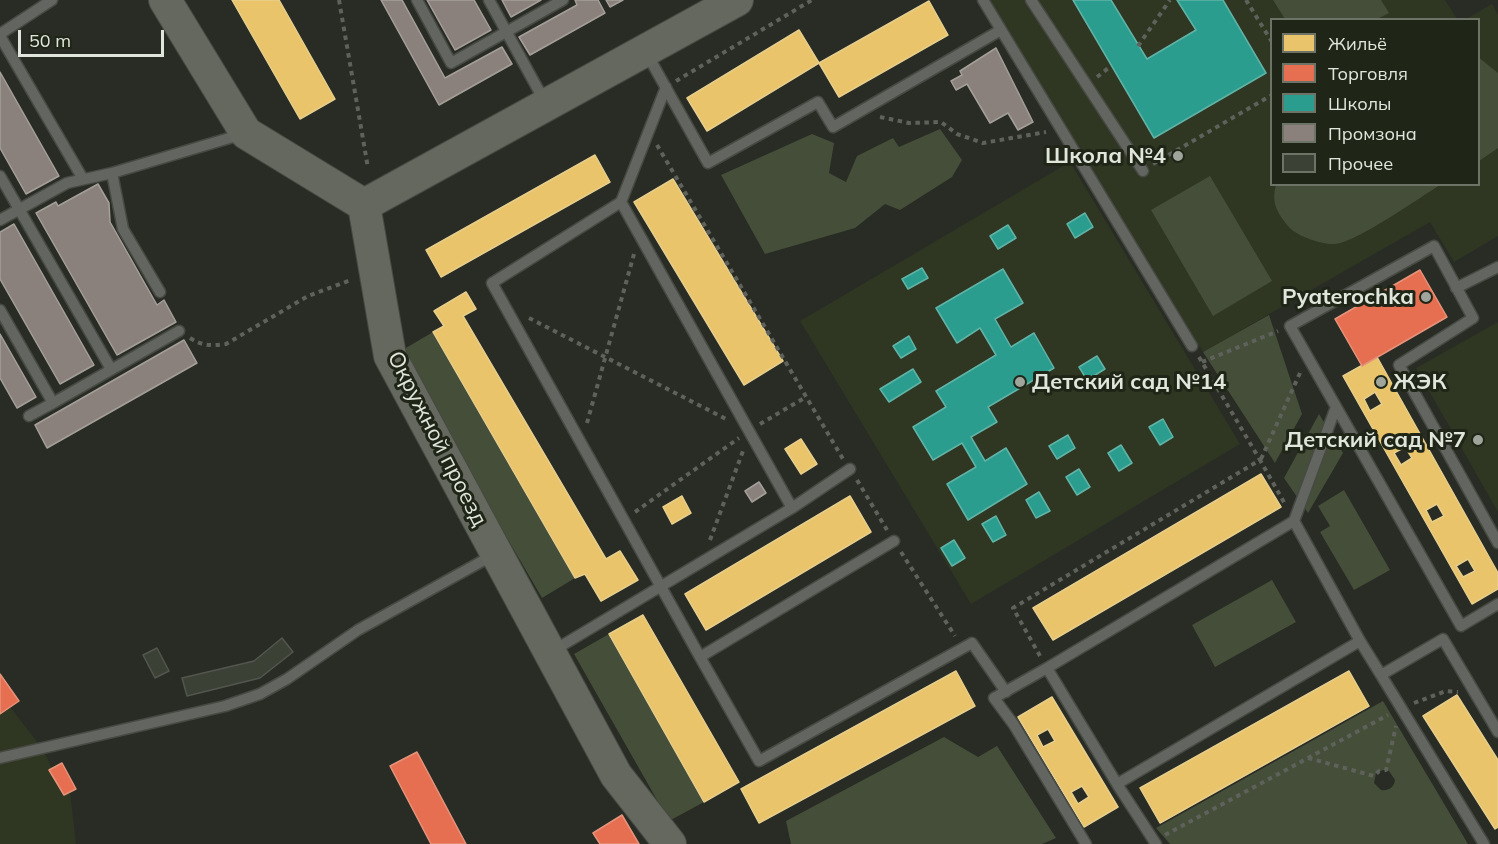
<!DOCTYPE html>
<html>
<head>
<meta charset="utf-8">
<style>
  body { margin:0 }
  #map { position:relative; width:1498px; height:844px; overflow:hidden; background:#282c24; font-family:Mulish,sans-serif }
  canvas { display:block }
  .legend { position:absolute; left:1270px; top:18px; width:210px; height:168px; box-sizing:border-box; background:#202617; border:2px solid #6d7366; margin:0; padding:8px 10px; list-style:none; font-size:18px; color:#e1e6dc }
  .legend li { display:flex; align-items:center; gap:12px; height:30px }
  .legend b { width:30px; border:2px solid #6d7366 }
  .scale { position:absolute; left:18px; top:30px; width:146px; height:27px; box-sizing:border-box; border:3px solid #e1e6dc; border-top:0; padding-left:8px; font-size:18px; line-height:21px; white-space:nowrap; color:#e1e6dc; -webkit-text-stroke:4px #202617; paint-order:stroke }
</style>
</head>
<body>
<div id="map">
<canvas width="1498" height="844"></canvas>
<ul class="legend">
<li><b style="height:16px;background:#e9c46a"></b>Жильё</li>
<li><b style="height:16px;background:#e76f51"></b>Торговля</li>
<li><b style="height:16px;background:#2a9d8f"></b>Школы</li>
<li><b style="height:16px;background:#8a817c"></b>Промзона</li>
<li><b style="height:16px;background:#3c4136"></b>Прочее</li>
</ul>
<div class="scale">50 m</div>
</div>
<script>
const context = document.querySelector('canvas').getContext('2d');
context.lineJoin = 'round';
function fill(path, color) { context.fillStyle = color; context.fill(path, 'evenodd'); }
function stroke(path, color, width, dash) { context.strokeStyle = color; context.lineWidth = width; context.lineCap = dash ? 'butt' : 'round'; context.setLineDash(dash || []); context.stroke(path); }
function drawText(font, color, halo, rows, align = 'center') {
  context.font = font + ' Mulish,sans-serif'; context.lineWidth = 6; context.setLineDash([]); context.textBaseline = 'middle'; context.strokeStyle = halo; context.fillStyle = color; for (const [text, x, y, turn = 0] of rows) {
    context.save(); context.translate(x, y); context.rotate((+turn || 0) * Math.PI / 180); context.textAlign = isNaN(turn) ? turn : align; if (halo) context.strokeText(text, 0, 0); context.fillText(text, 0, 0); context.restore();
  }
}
const built = new Path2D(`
  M990,0H1445L1457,19L1272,20V184H1478V20L1466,19L1492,4L1498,15V236L1454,262L1430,222L1203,352Z
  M1070,162L1240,444L971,604L800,321Z
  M1498,322V512L1416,368Z
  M0,674L19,701L10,707L42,748L52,768L62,763L76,789L70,792L76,844H0Z`);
const green = new Path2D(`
  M1273,0H1381L1389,13L1377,19H1285Z
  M1478,57L1498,73V148L1479,161Z
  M940,129L962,160L952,177L900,210L885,204L855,228L765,254L721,175L812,134L834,143L829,173L846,182L857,156L893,138L899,147Z
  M1210,176L1272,281L1213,316L1151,210Z
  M1276,185V184L1440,185C1419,198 1357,242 1335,244C1322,245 1296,236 1288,226C1277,212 1271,203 1276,185Z
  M1269,315L1302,414L1275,463L1203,352Z
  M433,332L575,578L542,598L399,352Z
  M1319,414L1343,453L1308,513L1284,478Z
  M1344,490L1390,570L1354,590L1320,532L1330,526L1318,506Z
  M1272,580L1296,622L1215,667L1192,625Z
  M609,634L704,802L669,821L574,654Z
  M1383,701L1468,844H1170L1156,828ZM1383,770L1389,771L1395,780C1394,788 1388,791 1381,790L1374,783L1376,773Z
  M944,737L978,757L997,746L1056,838L1042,844H791L786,821Z`);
const homes = new Path2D(`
  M232,0H279L335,99L300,119Z
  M929,1L948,35L839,97L819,63Z
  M799,30L819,63L707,131L687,98Z
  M595,155L610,182L441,277L426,250Z
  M673,179L783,361L744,385L634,202Z
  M466,292L476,309L463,316L606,559L620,551L638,580L601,601L585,574L575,578L433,332L444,326L434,311Z
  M1377,357L1498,573V589L1472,604L1343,376ZM1375,392L1382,404L1370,411L1364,399ZM1405,447L1412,458L1401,465L1394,453ZM1437,504L1444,516L1432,522L1426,510ZM1468,559L1475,571L1463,577L1456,566Z
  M801,439L817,464L801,474L785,449Z
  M1261,474L1281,507L1053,640L1033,608Z
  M682,496L691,513L672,524L663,507Z
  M850,496L871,532L706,630L685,594Z
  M643,615L739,782L704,802L609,634Z
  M956,671L975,706L759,823L741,789Z
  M1349,671L1369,706L1160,823L1140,788Z
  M1457,695L1498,760V827L1495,829L1423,716Z
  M1052,697L1118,807L1084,827L1018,717ZM1048,729L1055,741L1043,747L1037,735ZM1082,786L1089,797L1078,804L1071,792Z`);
const shops = new Path2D(`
  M1420,270L1447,317L1362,366L1335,319Z
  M0,674L19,701L0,714Z
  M417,752L466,844H431L390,766Z
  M62,763L76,789L64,795L49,770Z
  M622,815L639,844H600L593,833Z`);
const schools = new Path2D(`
  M1073,0H1111L1147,59L1196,30L1177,0H1223L1266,73L1154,138Z
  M1085,213L1093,227L1075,238L1067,224Z
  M1008,225L1016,238L998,249L990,236Z
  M922,268L928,278L908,289L902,279Z
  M1003,269L1023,303L995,319L1011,347L1034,333L1054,368L988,407L997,422L971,437L985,461L1006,448L1027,484L968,520L947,484L976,467L962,443L933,460L913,427L946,407L936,391L996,355L980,328L957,343L936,308Z
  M909,336L916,349L901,358L893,346Z
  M1097,356L1105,369L1087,380L1079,367Z
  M913,369L921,382L889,402L880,389Z
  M1163,419L1173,437L1160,445L1149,427Z
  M1068,435L1075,448L1057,459L1049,446Z
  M1121,445L1132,463L1119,471L1108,453Z
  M1079,469L1090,487L1077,495L1066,477Z
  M1039,492L1050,511L1036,518L1026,500Z
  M996,516L1006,535L993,542L982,524Z
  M954,540L965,558L952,566L941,548Z`);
const industry = new Path2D(`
  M381,0H402L445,78L502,47L512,64L439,105Z
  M427,0H474L491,30L455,50Z
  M502,0H541L511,17Z
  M575,0H598L605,13L530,55L519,37L577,5Z
  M606,0H623L610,7Z
  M996,48L1033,122L1018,130L1008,113L990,123L967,84L956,90L951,81L962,75L960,71Z
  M0,72L59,176L26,194L0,148Z
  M98,184L109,203L110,222L157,305L164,300L176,322L117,355L36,213L56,202L58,206Z
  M14,224L94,365L60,384L0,279V232Z
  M0,334L36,397L17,408L0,378Z
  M184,340L197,363L47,448L35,425Z
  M759,482L766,493L752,502L745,491Z`);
const building = new Path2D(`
  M282,638L293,652L260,678L187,696L182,678L254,661Z
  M157,648L169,671L155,678L143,655Z`);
const path = new Path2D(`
  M339,0L368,168
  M1246,0L1272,42
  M1138,46L1170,0
  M1097,77L1111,66
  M676,81L812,0
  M880,117L909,123L941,122L957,134L983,143L1046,132
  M657,145L843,459
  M1153,164L1272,95
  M529,318L726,419
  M190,338C202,346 212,346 226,344L308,296L351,280
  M1199,357L1260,460
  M1202,362L1278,331
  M587,423L634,254
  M760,424L806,397
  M1261,459L1300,373
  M857,480L887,530
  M635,512L739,438
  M710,540L743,451
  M901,552L955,636
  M1040,656L1013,608L1260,460L1285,504
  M1414,703L1446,691L1458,692
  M1308,758L1374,776L1379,771L1386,770L1396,726
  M1165,835L1388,715`);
const lane = new Path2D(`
  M417,0L451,63L563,0
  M489,0L545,102
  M983,0L1192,346
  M1031,0L1143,171
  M0,34L52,0
  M0,36L83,179
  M647,54L708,163L818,102L833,127L1001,30
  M666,87L621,202L492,283L700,657L894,541
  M112,173L123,229L160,292
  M0,176L111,369
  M621,202L792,508
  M0,220L67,183L112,173L243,134
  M1456,288L1498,267
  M0,310L53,403L179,331
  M29,416L53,403
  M1294,521L1360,641
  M1498,543L1399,365L1473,318L1434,246L1290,326L1461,626L1498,604
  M551,652L792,508L850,469
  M700,657L759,761L972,643L1006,692
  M1047,668L1294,521L1336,407
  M0,758L225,706L260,694L287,679L358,630L495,554
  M1086,844L1014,725L994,698L1047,668L1117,784
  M1156,844L1117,784L1360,641L1381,675
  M1484,844L1381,675L1443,639L1498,732`);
const secondary = new Path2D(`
  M165,0L246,133L364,205L390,356L616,775L670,844
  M364,205L737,0`);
const markers = [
  [1178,156,6,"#a0a59c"],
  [1426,297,6,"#a0a59c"],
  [1020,382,6,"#a0a59c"],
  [1381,382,6,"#a0a59c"],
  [1478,440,6,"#a0a59c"]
];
const poiNames = [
  ["Школа №4",1166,156],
  ["Pyaterochka",1414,297],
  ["Детский сад №14",1032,382,"left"],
  ["ЖЭК",1393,382,"left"],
  ["Детский сад №7",1466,440]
];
const streetNames = [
  ["Окружной проезд",437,439,63]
];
fill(built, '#2f3723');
fill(green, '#454e39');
fill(homes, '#e9c46a');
stroke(homes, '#e7ce8c', 1.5);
fill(shops, '#e76f51');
stroke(shops, '#e5937b', 1.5);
fill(schools, '#2a9d8f');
stroke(schools, '#61b3a6', 1.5);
fill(industry, '#8a817c');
stroke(industry, '#a49f99', 1.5);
fill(building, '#3c4136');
stroke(building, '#52564f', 1.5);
stroke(lane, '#474a43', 13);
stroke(secondary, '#474a43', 34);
stroke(path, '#5e625b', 4, [4.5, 4.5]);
stroke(lane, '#636560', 10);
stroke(secondary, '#64685e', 32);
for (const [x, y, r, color] of markers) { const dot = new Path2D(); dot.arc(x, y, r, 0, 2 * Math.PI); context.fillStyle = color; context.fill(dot); stroke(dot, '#202617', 2); }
drawText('bold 22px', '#e1e6dc', '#202617', poiNames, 'right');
drawText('22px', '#e1e6dc', '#202617', streetNames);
</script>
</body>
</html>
